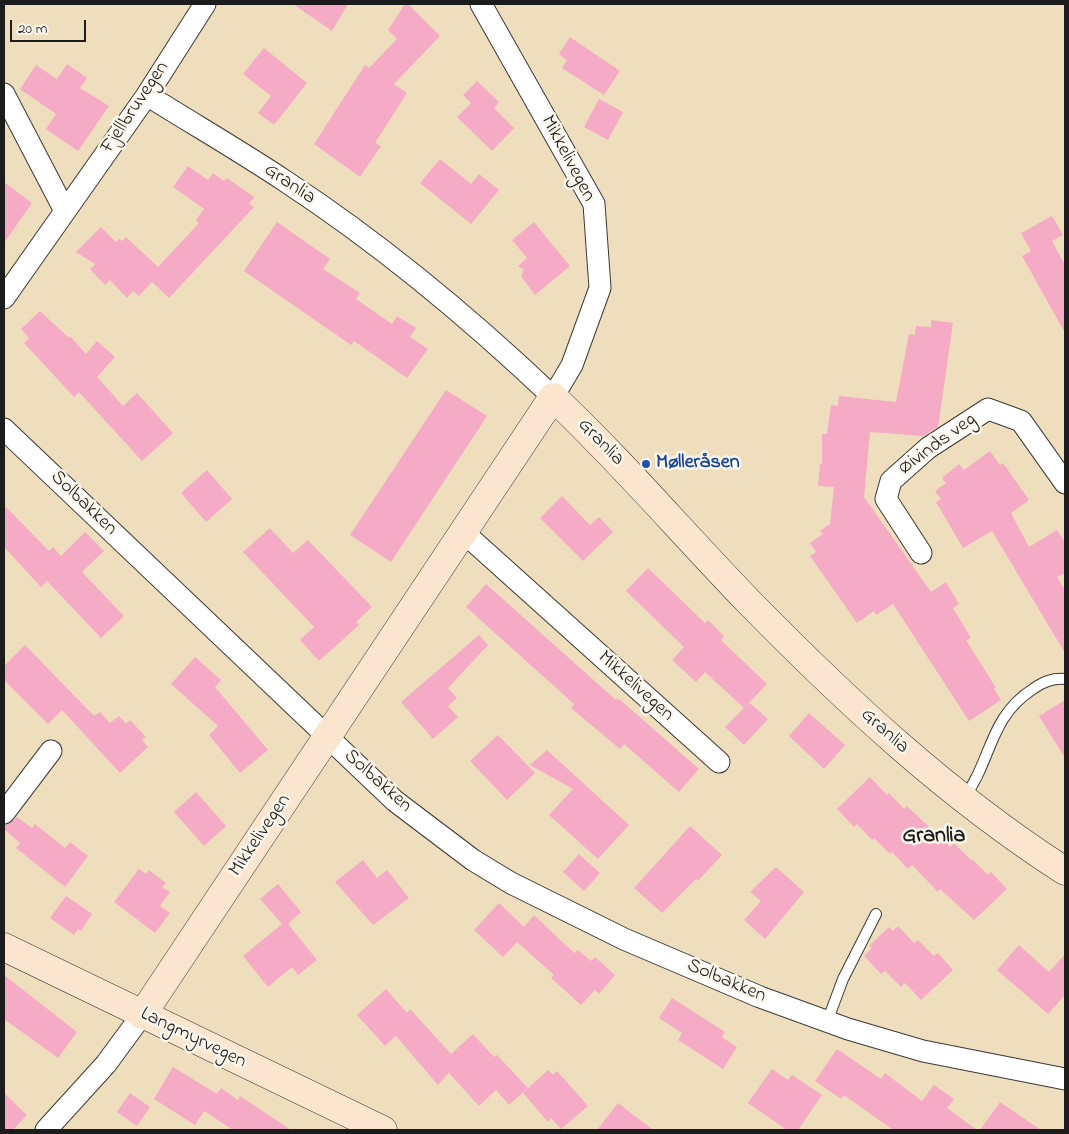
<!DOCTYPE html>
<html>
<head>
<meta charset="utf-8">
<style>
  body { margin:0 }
  #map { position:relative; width:1069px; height:1134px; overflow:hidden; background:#eedebd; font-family:"Indie Flower",sans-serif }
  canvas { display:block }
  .frame { position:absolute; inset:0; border:5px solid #1c1c1c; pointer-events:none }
  .scale { position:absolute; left:10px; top:20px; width:76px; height:22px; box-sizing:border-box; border:2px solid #1c1c1c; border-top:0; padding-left:6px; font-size:15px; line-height:18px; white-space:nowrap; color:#1c1c1c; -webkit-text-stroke:4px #fbf7ec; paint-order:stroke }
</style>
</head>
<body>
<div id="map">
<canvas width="1069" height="1134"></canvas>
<div class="frame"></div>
<div class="scale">20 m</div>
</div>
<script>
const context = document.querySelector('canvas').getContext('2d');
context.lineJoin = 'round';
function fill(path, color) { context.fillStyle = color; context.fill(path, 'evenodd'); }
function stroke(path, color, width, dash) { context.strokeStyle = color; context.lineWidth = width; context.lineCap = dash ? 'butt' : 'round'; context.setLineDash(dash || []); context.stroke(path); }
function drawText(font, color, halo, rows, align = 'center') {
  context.font = font + ' "Indie Flower",sans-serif'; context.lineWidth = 5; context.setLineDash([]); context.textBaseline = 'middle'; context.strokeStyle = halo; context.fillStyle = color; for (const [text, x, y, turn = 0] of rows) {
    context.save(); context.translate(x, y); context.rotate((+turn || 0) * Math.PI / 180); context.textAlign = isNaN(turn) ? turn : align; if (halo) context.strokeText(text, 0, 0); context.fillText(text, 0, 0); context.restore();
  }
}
const building = new Path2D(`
  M293,4H348L332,31Z
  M405,4H408L440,36L394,84L407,93L375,143L381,146L360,177L314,144L365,65L369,68L397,39L388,30Z
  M570,37L620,71L604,95L562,68L567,60L559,54Z
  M264,48L307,83L274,125L258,113L271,96L243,74Z
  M67,64L87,78L80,88L109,106L78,151L46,129L56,114L20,89L36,65L57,79Z
  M477,81L499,102L494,108L514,128L492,151L457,117L471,103L463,95Z
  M599,99L623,112L608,140L584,127Z
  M440,159L471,184L479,174L499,190L471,224L420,183Z
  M188,166L208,180L213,173L224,181L227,178L254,197L249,204L254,207L169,298L152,282L139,296L133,291L127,298L110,280L105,285L90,269L95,264L76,252L101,227L116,242L119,239L122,241L126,237L158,267L199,223L196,220L204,209L173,187Z
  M4,182L32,203L4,243Z
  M1052,216L1063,235L1052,241L1065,265V333L1022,256L1031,251L1021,233Z
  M277,222L330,259L323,269L360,293L356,299L392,324L397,316L416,328L410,337L428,349L407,378L354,341L351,345L244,271Z
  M534,222L570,266L535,295L521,276L524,270L518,266L527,258L512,240Z
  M40,311L69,338L70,336L86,354L97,341L115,357L97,377L123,406L137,393L173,433L142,461L79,392L74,397L24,343L29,338L21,329Z
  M931,320L953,323L938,427L923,436L870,432L864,497L931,592L946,582L959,604L953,608L971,638L966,640L996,688L994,689L1001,700L969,721L893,604L876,615L874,611L857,623L810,556L816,552L810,543L823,534L820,531L830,524L834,487L818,486L820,464H822V434H827L831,405L838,406L839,396L896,402L909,334L915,335L916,326L931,327Z
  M446,390L487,416L391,562L350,535Z
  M990,451L1000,465L1003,463L1029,500L1011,513L1029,547L1057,530L1065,543V573L1057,577L1065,590V653L992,531L963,548L936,502L941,499L935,491L946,483L942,478L959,464L964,470Z
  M207,470L232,499L206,522L181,493Z
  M562,496L590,525L599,517L613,532L583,561L540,518Z
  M4,505L49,551L53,547L61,556L85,532L104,551L82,572L124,616L101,638L47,581L41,587L4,547Z
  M270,528L293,553L308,540L372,607L356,622L359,625L319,661L300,640L314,627L243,552Z
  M648,568L705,623L708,620L724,636L721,640L767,684L745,707L750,703L768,719L744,745L725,727L744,708L705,672L696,682L672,660L684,647L626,591Z
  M486,584L616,700L618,698L699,769L679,792L624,744L620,749L571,708L574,704L466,607Z
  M479,635L488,645L448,688L457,698L448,706L458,717L433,739L401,702Z
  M25,645L94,716L100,712L110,723L119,716L126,724L130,720L146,737L142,740L148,747L120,773L62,710L48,724L4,680V666Z
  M195,657L221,680L215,687L268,750L240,773L209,735L218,726L171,684Z
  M1065,700V758L1039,716Z
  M809,713L845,745L824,769L789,736Z
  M498,735L535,773L507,800L470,761Z
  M547,750L629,825L598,859L549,815L573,789L530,765Z
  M870,777L887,795L889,793L904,809L907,806L950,847L954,843L971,860L972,859L988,875L991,872L1007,889L974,920L940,889L938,892L912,865L908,869L892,852L890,854L874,838L872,840L857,824L854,827L837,809Z
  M196,792L226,826L204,846L174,812Z
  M17,817L32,828L35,824L65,848L70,842L88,856L65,887L16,848L20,843L4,829V825L9,824Z
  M690,826L722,855L698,881L696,879L662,913L634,888Z
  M579,854L600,873L584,891L563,872Z
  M363,860L377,878L387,870L409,898L373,925L335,882Z
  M776,867L804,892L765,939L744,920L761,901L750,892Z
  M139,869L146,874L149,870L166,883L162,887L170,892L160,906L170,913L155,933L114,902Z
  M278,884L301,912L288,924L317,960L298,975L292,967L268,987L243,956L282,924L260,899Z
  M66,896L92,914L81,931L78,929L74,935L50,918Z
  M499,903L524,927L534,915L574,953L578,950L591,961L595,957L615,975L599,994L595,990L581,1005L551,978L554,975L517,942L503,957L474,930Z
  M898,926L914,943L918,940L934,956L938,953L953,970L921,1000L905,983L901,987L885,971L881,974L864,956L872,948L869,946L889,927L893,931Z
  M1019,945L1049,972L1065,954V995L1048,1014L997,970Z
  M4,975L77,1032L58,1058L4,1019Z
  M386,989L407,1013L410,1009L451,1054L473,1034L494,1057L497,1055L528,1088L509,1105L496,1090L479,1106L449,1073L438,1085L396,1036L385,1046L357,1015Z
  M672,998L725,1032L722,1037L737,1047L723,1069L678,1040L682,1033L659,1018Z
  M837,1049L881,1079L885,1073L922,1101L934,1085L954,1099L947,1108L977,1130H893L844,1095L841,1099L815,1081Z
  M173,1067L217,1094L221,1088L238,1100L240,1096L291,1130H233L204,1111L195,1125L154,1099Z
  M772,1069L788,1080L792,1075L822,1095L798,1130H787L748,1103Z
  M548,1070L553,1075L557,1071L588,1106L561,1129L551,1118L548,1122L523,1093Z
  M4,1093L27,1115L13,1130H4Z
  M130,1093L150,1107L137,1126L117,1112Z
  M1000,1102L1041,1130H980Z
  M618,1103L653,1130H597Z`);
const lane = new Path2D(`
  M964,798C992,760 989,717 1033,689C1043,682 1052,678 1065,679
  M827,1022L843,979L876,914`);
const street = new Path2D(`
  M4,94L65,211
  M147,95C193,124 240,151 285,181C381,244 470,318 553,397L572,365L600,288L594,204L481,4
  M4,298L147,95L205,4
  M4,429L395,801L473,860L511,883L624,939L760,997L848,1029L923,1051L1065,1079
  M462,531L719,762
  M921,553L886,499L891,481L928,448L988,409L1021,421L1065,483
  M4,813L51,751
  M46,1130L106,1064L142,1015`);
const secondary = new Path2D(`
  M4,947L383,1130
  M142,1015L553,397C622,462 683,534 749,602C846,701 948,796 1065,871`);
const markers = [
  [646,464,5,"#1a4fb4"]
];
const streetNames = [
  ["Fjellbruvegen",136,108,-56],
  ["Mikkelivegen",567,159,62],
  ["Granlia",289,185,34],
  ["Granlia",600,443,46],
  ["Øivinds veg",938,445,-36],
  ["Solbakken",83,504,44],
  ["Mikkelivegen",635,687,42],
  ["Granlia",884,732,42],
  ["Solbakken",377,782,42],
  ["Mikkelivegen",261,836,-56],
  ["Solbakken",726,982,23],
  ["Langmyrvegen",193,1039,26]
];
const transitNames = [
  ["Mølleråsen",656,464]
];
const quarterNames = [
  ["Granlia",934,837]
];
fill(building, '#f5abc5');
stroke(lane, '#3c3934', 12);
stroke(street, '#3c3934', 23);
stroke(secondary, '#3c3934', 29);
stroke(lane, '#fff', 10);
stroke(street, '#fff', 21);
stroke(secondary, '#fce5cf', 28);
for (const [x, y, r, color] of markers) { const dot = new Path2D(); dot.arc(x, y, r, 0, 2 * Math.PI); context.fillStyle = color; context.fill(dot); stroke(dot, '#fbf7ec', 2); }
drawText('20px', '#1c1c1c', '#fbf7ec', streetNames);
drawText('bold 20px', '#164399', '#fbf7ec', transitNames, 'left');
drawText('bold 22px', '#1c1c1c', '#fbf7ec', quarterNames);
</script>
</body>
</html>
